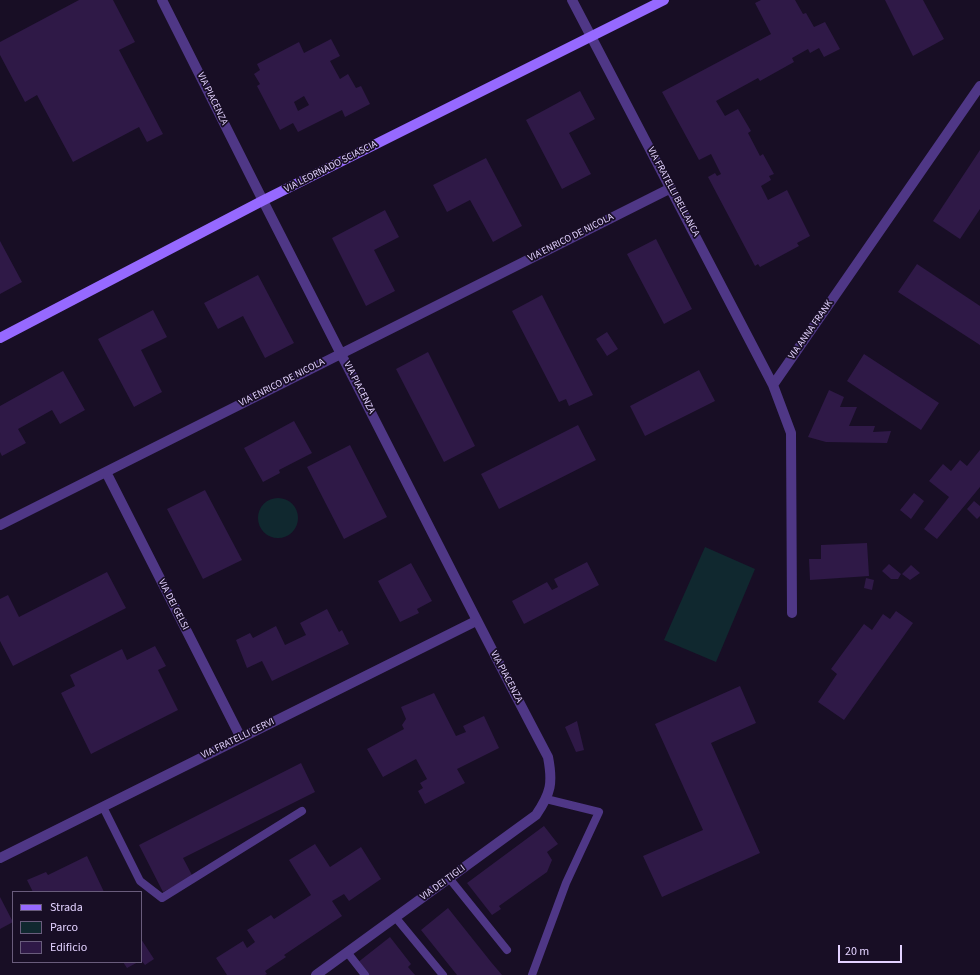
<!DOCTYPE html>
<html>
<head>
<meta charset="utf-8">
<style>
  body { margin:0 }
  #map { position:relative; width:980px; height:975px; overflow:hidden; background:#180e25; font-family:"Source Sans 3",sans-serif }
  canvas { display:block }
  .legend { position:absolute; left:12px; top:891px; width:130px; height:72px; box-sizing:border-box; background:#180e25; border:1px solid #695c7c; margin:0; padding:5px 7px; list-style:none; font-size:12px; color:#e3d2ff }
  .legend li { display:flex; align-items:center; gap:8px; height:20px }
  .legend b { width:20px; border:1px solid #695c7c }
  .scale { position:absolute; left:838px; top:945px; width:64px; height:18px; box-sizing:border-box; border:2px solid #e3d2ff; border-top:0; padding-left:5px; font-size:12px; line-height:14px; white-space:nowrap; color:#e3d2ff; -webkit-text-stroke:3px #180e25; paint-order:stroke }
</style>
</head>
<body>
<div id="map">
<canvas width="980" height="975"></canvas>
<ul class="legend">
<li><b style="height:5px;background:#9669ff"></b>Strada</li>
<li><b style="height:11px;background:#10282f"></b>Parco</li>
<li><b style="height:11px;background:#2f1947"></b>Edificio</li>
</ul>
<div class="scale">20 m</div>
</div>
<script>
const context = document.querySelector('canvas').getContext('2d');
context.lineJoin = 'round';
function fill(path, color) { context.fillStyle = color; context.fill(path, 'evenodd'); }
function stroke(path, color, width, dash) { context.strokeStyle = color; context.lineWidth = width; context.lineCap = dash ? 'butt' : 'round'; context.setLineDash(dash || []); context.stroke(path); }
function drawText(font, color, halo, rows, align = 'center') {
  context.font = font + ' "Source Sans 3",sans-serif'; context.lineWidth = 3.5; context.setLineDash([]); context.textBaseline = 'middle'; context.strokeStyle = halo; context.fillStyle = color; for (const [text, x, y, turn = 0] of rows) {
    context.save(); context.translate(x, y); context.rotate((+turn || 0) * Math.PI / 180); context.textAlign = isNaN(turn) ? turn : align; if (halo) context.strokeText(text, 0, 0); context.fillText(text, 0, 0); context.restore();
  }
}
const green = new Path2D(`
  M258 518a20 20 0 1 1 40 0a20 20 0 1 1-40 0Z
  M705,547L755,569L716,662L664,640Z`);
const building = new Path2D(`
  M79,0H113L135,42L119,50L163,134L147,142L139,127L73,162L37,95L25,102L0,55V42Z
  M761,0H795L803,14L806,13L814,27L825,22L840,49L824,57L819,48L810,53L808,49L792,58L794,62L760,81L758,78L716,101L725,116L738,109L751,131L748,133L760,156L763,154L774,174L769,176L771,180L761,186L768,200L787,190L810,236L797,243L799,246L760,267L758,264L755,266L708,177L715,173L717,176L721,174L711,154L699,160L662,92L771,34L755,3Z
  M885,0H923L944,39L913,56Z
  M331,39L340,56L330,61L340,79L348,74L356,88L361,86L370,104L345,117L342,110L298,132L293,123L280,130L257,86L260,84L254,74L260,70L257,64L299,42L304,53ZM304,96L309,105L298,111L294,102Z
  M580,91L595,119L569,133L591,174L562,189L526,120Z
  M980,150V209L960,239L933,221Z
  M486,158L522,226L493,242L470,200L447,212L433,185Z
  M385,210L399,237L374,250L395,291L366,306L332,238Z
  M656,239L692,309L664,324L627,254Z
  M0,241L22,282L0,294Z
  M917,264L980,306V345L898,292Z
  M258,275L294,343L265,358L243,316L218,329L204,303Z
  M542,295L593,395L569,406L566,399L559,402L512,311Z
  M153,310L167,337L141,350L162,392L134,407L98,339Z
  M607,332L618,349L607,356L596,339Z
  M428,352L475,446L444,462L396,369Z
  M864,354L939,403L921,430L847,381Z
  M699,370L715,401L645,436L630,406Z
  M63,371L85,410L60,424L52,410L18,429L26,443L2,456L0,452V406Z
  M829,390L844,397L840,407H857L849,426H875L873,432L891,431L887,443L826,442L808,437Z
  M294,421L312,453L279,470L280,473L263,482L244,448Z
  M578,425L596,460L499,509L481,474Z
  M350,445L387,517L344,539L307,467Z
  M980,450V487L937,539L924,529L949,497L929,481L943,464L951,471L960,460L967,466Z
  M205,490L242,560L203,579L167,509Z
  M914,493L924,501L911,519L900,510Z
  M974,501L980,506V516L977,519L967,509Z
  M867,543L869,576L810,580L809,559H821V545Z
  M587,562L599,585L524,624L512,601L547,582L552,590L558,587L554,579Z
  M411,563L432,601L417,609L419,613L400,622L378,581Z
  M889,564L901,574L898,579H891L882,571Z
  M911,565L920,573L910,580L902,574Z
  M107,572L126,608L13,666L0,641V599L8,595L19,617Z
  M866,578L874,580L872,590L864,588Z
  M327,609L339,632L342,630L349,644L272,681L262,661L247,668L236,640L250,633L253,638L276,626L285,645L306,635L300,623Z
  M896,611L913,623L844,720L818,702L837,674L831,669L864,624L872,630L883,614L890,619Z
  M155,646L166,666L158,670L178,710L91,754L61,693L75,686L70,675L122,649L127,660Z
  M740,686L756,723L711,743L760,853L662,897L643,856L703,830L655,724Z
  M434,693L456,736L466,732L463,726L484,716L499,748L457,769L465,783L425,804L418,791L423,788L420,783L427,779L416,759L383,777L367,749L404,729L402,725L406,719L401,707Z
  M577,721L584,750L576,752L565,727Z
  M301,763L315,792L183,858L193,877L163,892L139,845Z
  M544,826L558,844L547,852L552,860L547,872L499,906L501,909L492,915L467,883Z
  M315,844L330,867L361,847L381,879L349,901L344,894L332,901L342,916L284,955L286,957L265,971L267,974L265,975H227L216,958L243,941L247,948L255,942L247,930L271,915L274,919L311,895L289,860Z
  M87,856L104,892H33L27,880L46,872L48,875Z
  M0,897L13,922L0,929Z
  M448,908L491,962L502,975H457L421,930Z
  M390,937L411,964L408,967L415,975H366L357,963Z
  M141,939L154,959L145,965L141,960Z
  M123,962H138L127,968Z`);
const lane = new Path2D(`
  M103,807L140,881L162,898L302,811
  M449,878L507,950
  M396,918L443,975
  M347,952L365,975
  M532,975L566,883L599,812L546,799`);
const street = new Path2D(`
  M162,0C221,119 281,236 341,354C410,488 477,623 548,757C553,783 551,793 536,815L316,975
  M572,0L773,385
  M106,472L241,738
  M0,525L671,188
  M792,613L791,433L773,385L980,86
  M0,858L476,621`);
const secondary = new Path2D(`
  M0,338L262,201L664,0`);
const streetNames = [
  ["VIA PIACENZA",212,99,64],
  ["VIA LEORNADO SCIASCIA",331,167,-27],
  ["VIA FRATELLI BELLANCA",673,192,62],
  ["VIA ENRICO DE NICOLA",571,238,-27],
  ["VIA ANNA FRANK",811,330,-55],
  ["VIA ENRICO DE NICOLA",282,383,-27],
  ["VIA PIACENZA",359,388,63],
  ["VIA DEI GELSI",173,605,63],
  ["VIA PIACENZA",506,677,62],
  ["VIA FRATELLI CERVI",238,739,-26],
  ["VIA DEI TIGLI",443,883,-36]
];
fill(green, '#10282f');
fill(building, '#2f1947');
stroke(lane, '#4f3786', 8);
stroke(street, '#4f3786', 10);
stroke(secondary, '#9669ff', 10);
drawText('10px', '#e3d2ff', '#180e25', streetNames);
</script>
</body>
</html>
